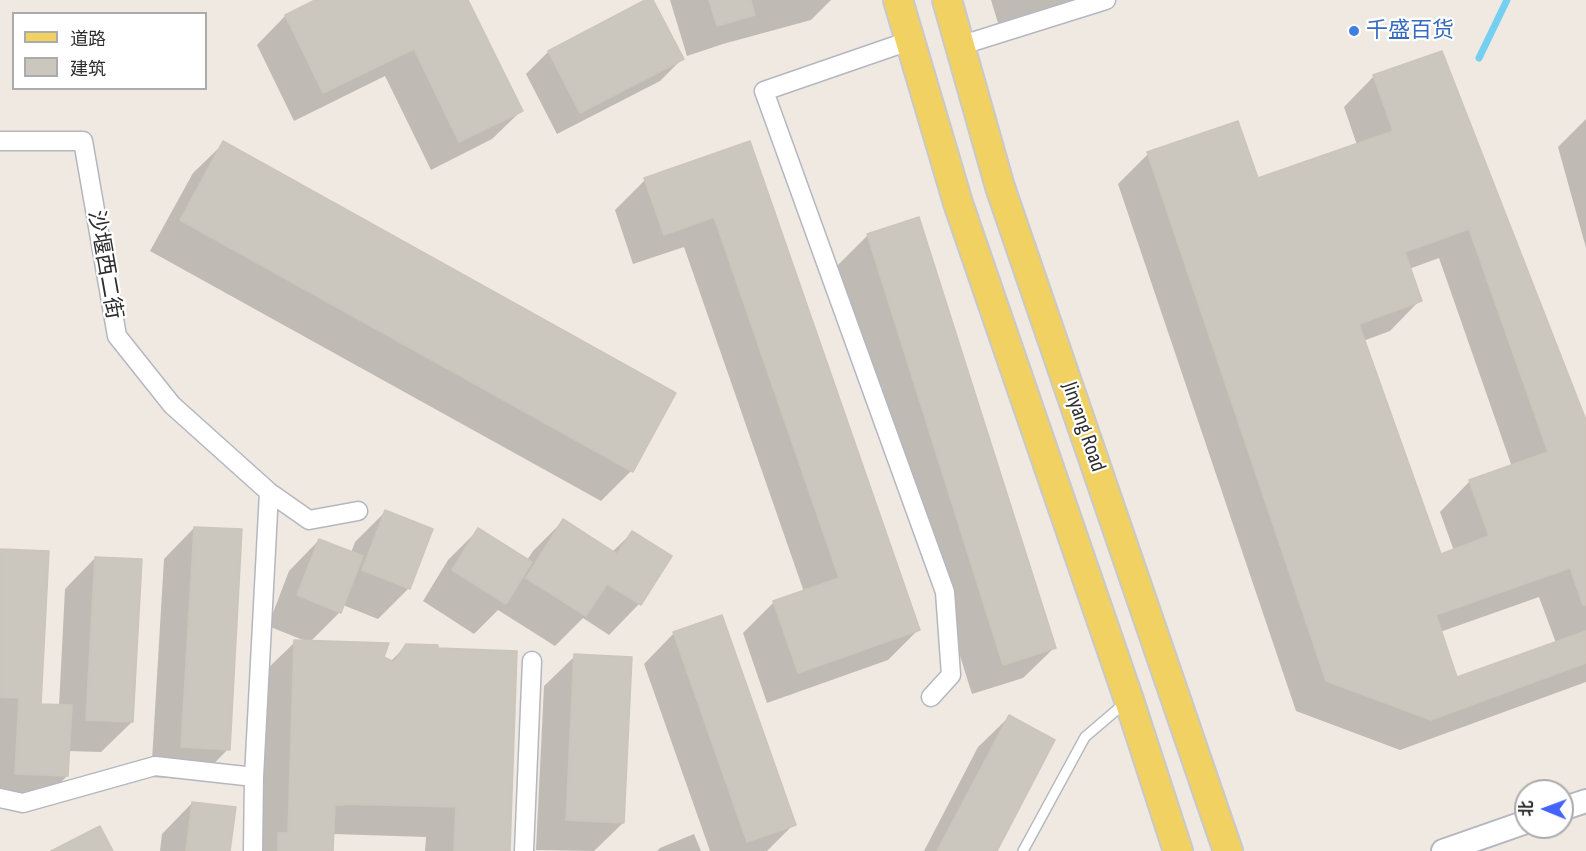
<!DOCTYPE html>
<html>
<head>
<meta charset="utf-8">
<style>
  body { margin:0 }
  #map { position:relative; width:1586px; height:851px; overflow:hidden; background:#efe9e1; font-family:"Sofia Sans Condensed","Noto Sans SC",sans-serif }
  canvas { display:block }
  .legend { position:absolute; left:12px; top:12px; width:195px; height:78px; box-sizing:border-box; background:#fff; border:2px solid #ababab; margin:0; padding:8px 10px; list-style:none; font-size:18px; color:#2e2e2e }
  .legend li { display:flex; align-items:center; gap:12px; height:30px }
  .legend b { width:30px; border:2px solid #ababab }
  .north { position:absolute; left:1514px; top:779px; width:60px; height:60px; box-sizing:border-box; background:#fff; border:2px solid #ababab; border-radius:50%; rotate:271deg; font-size:16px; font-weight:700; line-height:24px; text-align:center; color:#2e2e2e }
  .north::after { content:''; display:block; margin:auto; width:21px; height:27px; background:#4264fb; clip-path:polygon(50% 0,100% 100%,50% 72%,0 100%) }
</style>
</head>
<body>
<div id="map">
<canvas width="1586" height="851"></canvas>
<ul class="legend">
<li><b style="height:8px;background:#f2d163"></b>道路</li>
<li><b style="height:16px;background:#cbc7bf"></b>建筑</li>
</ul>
<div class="north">北</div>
</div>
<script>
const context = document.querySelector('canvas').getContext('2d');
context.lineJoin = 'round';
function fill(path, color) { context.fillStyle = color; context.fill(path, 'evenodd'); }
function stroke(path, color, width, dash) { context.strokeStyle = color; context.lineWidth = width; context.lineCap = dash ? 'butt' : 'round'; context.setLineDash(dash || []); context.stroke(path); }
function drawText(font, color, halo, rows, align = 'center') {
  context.font = font + ' "Sofia Sans Condensed","Noto Sans SC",sans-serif'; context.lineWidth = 4.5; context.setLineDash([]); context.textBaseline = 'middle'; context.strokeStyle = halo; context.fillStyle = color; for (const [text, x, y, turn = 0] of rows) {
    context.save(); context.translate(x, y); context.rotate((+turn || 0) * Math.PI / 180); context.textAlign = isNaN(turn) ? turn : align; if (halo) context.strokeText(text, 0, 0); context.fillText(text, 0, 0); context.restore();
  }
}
const shadow = new Path2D(`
  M318,0H467L521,111L492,139L431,170L385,76L294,121L257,45L285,16Z
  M648,0H652L682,59L660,81L557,134L526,74L548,52Z
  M670,0H831L811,20L723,44L687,56Z
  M991,0H1114L1002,36Z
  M1441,53L1586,424V682L1400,750L1296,711L1118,184L1148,154L1257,180L1357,145L1344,107L1374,76ZM1439,258L1512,467L1470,481L1440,512L1454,551L1440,556L1363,341L1390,331L1420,300L1409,269ZM1539,597L1556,643L1456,679L1440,632Z
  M1586,119V248L1558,147Z
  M224,143L631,471L601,501L150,251L193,173Z
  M749,143L918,630L888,660L767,703L743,633L774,602L804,592L684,247L633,264L615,210L645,180Z
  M868,235L1054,648L1023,678L972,694L837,266Z
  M385,512L409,588L378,619L343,605L340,612L310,642L382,657L390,662L406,646L508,851H425L426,837L333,834L332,851H258L264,672L295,642H308L268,626L289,571L319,540L351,553L355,542Z
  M563,521L612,552L632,533L669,557L639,604L609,635L583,618L555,646L498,610L474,634L423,601L448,560L479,529L527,560L533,551Z
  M194,528L228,749L198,780L151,777L164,559Z
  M0,550L39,705L59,706L65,589L95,558L132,722L101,752L68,751L67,776L37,806L0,804Z
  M674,633L794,824L767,851H710L644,664Z
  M575,656L623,823L594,851L536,850L544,686Z
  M1009,717L996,851H924L978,747Z
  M192,803L229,851H160L162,834Z
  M694,834L701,851H657L660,848Z`);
const stream = new Path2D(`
  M1479,58L1507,0`);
const building = new Path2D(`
  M315,0H468L523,111L459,142L414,49L323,93L285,15Z
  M645,0H653L684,59L580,113L548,51Z
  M709,0H751L755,15L717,26Z
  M1442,51L1586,420V605H1583L1570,568L1436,615L1457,677L1586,631V663L1431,720L1326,681L1147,152L1238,121L1258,178L1393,131L1373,75ZM1469,229L1548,452L1469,480L1489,536L1441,554L1359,324L1422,301L1405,252Z
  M223,141L676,393L633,472L180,220Z
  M750,141L920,630L798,673L773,601L839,578L714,217L664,235L644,178Z
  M919,217L1056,648L1003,665L867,234Z
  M385,510L433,529L410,589L362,570Z
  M563,519L617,554L632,531L672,556L641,605L607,584L586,616L526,578Z
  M194,527L242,529L230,750L181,747Z
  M478,528L532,562L506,604L452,570Z
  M319,539L363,556L341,613L297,595Z
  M0,549L49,551L41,704L72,705L68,776L15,774L19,698L0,697Z
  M95,557L142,559L133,722L86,720Z
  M722,615L796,825L747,842L673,632Z
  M294,640L389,643L384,657L394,662L406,644L438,645V648L517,651L510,851H454L456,807L344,804V805H335L333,851H278V833H288Z
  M574,654L632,657L624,823L566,820Z
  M1009,715L1055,740L997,851H937Z
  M192,802L236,807L230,851H186Z
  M100,826L113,851H51Z`);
const service = new Path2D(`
  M1023,851L1085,737L1126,702`);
const minor = new Path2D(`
  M909,41L764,91L945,592L951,675L931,697
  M959,46L1106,0
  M0,141H83L117,336L172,405L269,492L309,520L358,511
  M0,798L23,803L155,766L254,777
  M253,851L254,777L269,492
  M524,851L532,661`);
const tertiary = new Path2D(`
  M1562,809L1586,801
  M1443,851L1526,822`);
const primary = new Path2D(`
  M898,0L958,203L1129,700L1178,851
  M947,0L1000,187L1228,851`);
const markers = [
  [1354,31,6,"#3f7fe0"]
];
const shopNames = [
  ["千盛百货",1366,31]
];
const streetNames = [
  ["沙堰西二街",104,265,80],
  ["Jinyang Road",1083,427,71]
];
fill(shadow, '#0003');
stroke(stream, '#75cff0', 7);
fill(building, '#cbc7bf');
stroke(building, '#cbc5ba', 1.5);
stroke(service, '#b4b7c1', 12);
stroke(minor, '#b4b7c1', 21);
stroke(tertiary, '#b4b7c1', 26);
stroke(primary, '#c9c9c9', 32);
stroke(service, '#fff', 9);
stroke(minor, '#fff', 18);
stroke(tertiary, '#fff', 22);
stroke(primary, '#f2d163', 28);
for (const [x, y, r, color] of markers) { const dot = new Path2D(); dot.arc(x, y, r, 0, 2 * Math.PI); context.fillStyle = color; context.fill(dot); stroke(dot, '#fff', 2); }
drawText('22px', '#366cbe', '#fff', shopNames, 'left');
drawText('22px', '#2e2e2e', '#fff', streetNames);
</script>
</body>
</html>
